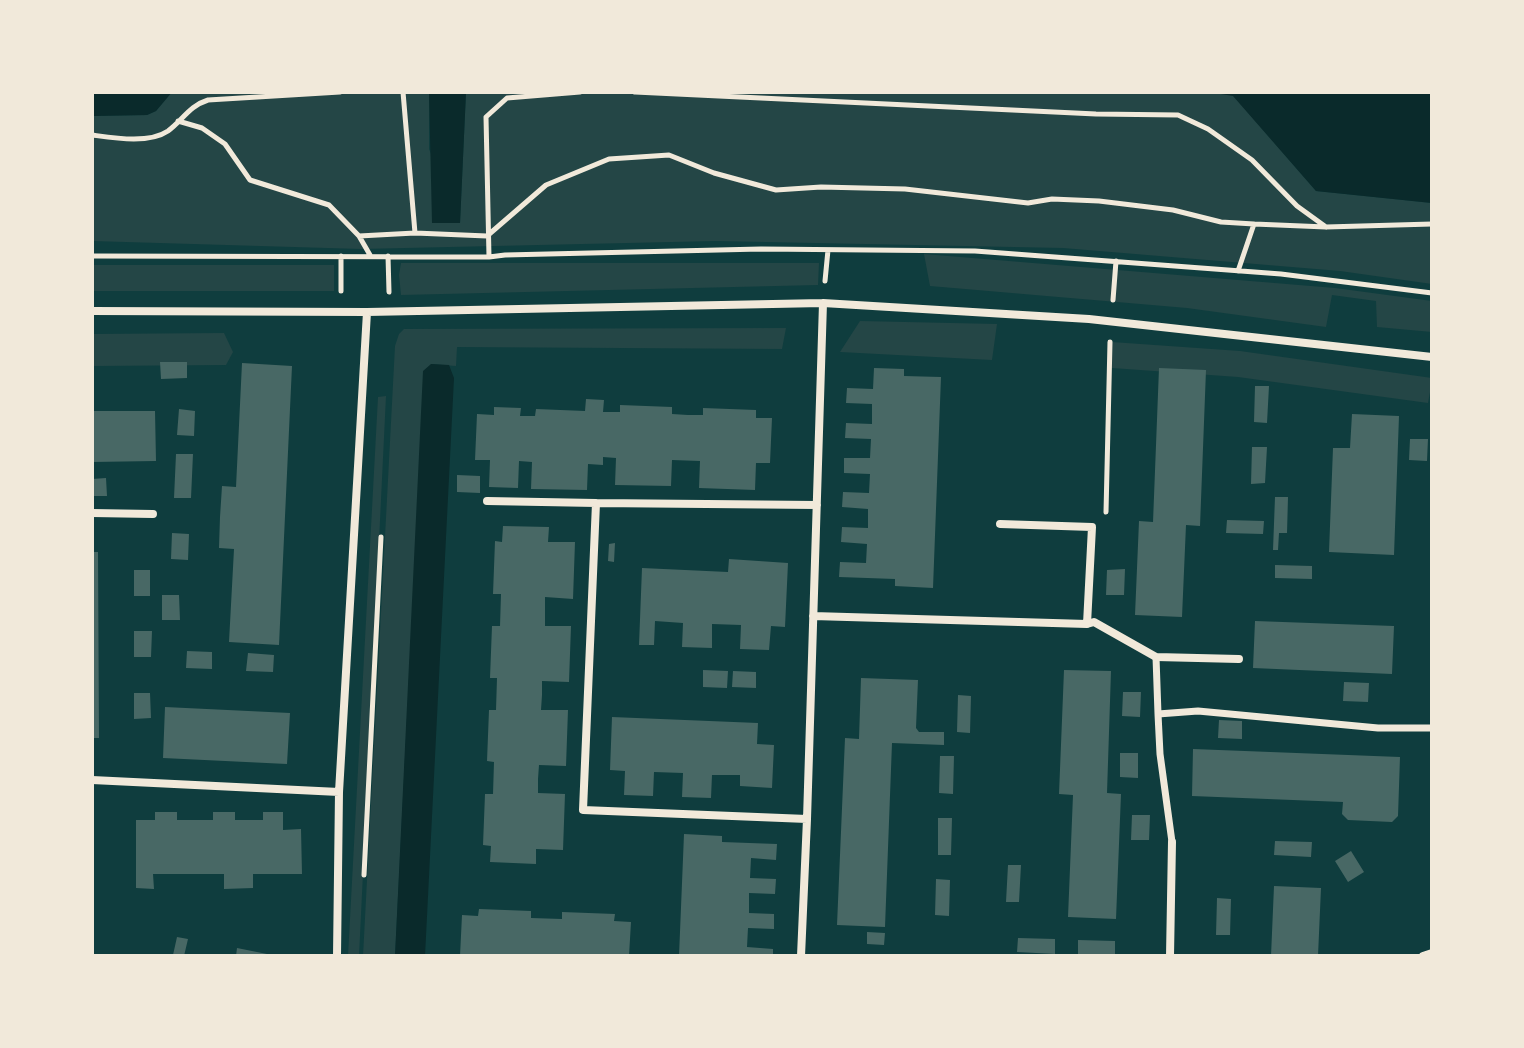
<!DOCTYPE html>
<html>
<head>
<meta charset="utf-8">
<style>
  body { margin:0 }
  #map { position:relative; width:1524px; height:1048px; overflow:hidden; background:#0f3d3e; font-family:Mulish,sans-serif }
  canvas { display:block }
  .frame { position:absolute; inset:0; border:94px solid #f1e9da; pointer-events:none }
</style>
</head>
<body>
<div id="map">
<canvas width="1524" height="1048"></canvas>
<div class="frame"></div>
</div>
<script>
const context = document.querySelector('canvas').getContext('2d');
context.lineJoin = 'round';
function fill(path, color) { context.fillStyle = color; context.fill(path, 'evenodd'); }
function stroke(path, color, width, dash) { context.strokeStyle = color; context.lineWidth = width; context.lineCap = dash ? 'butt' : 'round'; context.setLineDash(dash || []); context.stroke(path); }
const green = new Path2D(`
  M172,92H429V149L460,223L466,92H1221L1233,95L1316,191L1432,203V284L1340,271L1063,248L716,241L361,249L92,241V116L147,115L156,111Z
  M924,254L1335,288L1432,301V332L1377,327L1376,301L1332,295L1326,327L1187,308L930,286Z
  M401,263H819L818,285L401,295L399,275Z
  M92,265H334V291H92Z
  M860,321L997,324L992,360L840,352Z
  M786,328L782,349L457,347L456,366L431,364L414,579L395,956H363L395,346L399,334L404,329Z
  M224,333L233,352L226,365L92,366V334Z
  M1112,342L1240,351L1432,378V381L1428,403L1238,377L1112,368Z
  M386,396L359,956H348L378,397Z`);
const water = new Path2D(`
  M92,92H172L156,111L147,115L92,116Z
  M429,92H466L460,223H432Z
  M1209,92H1432V203L1316,191L1233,96Z
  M431,364L449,365L454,378L425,956H395L423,371Z`);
const building = new Path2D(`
  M160,362H187V378L161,379Z
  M242,363L292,366L279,645L229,642L234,549L219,548L220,517L222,486L236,487Z
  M874,368L904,369V376L941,377L933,588L895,586V579L839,577L840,562L866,563L867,544L841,542L842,527L868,528V509L842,507L843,492L869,493L870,474L844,473V458H870L871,439L845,438L846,423L872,424V404L846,403L847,388L873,389Z
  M1159,368L1206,370L1200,526L1186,525L1182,617L1135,615L1139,521L1153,522Z
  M1255,386H1269L1267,423L1254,422Z
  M586,399L604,400L603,412H620V405L672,407V414L688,415H703V408L756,410V418H772L770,463H756L755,490L699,488L700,461L672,460L671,486L615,485L616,458L603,457V465L588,464L587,490L531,489L532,462L519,461L518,488L489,487L490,460H475L477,414L494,415V407L521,408L520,416H535L536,409L585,411Z
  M179,409L195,411L194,436L177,435Z
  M92,411H155L156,461L92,462Z
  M1352,414L1399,416L1394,555L1329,552L1333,448H1350Z
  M1410,439H1428L1427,461L1409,460Z
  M1252,447H1267L1265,483L1251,484Z
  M176,454H193L191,498H174Z
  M457,475L480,476V493L457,492Z
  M106,478L107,496H92V479Z
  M1275,497H1288L1287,533H1279L1278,550H1273Z
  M1227,520L1264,521L1263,534L1226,533Z
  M503,526L549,527L548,542H575L573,599L545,597V626H571L569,682L542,681V695L541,710H568L566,766L539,765L538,779V793L565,794L563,850L536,849V864L490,862L491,846L483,845L485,794H493L494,762L487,761L489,710H496L497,678H490L492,626H500L501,594H493L495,541L502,542Z
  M172,533L189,534L188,560L171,559Z
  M615,543L614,562L608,561L609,544Z
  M92,552H98L99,738H92Z
  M729,559L788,563L785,627L771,626L769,650L740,649L741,625L712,624V648L682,647L683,623L655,621L654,645H639L642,568L728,572Z
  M1275,565L1312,566V579L1275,578Z
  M1125,569L1124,595H1106L1107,570Z
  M134,570H150V596H134Z
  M162,595H179L180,620H162Z
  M1255,621L1394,626L1392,674L1253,668Z
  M134,631H152L151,657H134Z
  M187,651L212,652V669L186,668Z
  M248,653L274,655L273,672L246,671Z
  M703,670L728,671L727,688L703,687Z
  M1064,670L1111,671L1107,793L1121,794L1116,919L1068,917L1073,795L1059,794Z
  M733,671L756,672V688L732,687Z
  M861,678L918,680L916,728L919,732H944V745L892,743L885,927L837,925L845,738L859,739Z
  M1344,682L1369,683L1368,702L1343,701Z
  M1123,692H1141L1140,717L1122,716Z
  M134,693H150L151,718L134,719Z
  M958,695L971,696L970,733L957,732Z
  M165,707L290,713L287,764L163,758Z
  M612,717L758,723L757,744L774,745L772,788L740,786V775H712L711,798L682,797L683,773L654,772L653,796L624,795L625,771L610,770Z
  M1219,720L1242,721V739L1218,738Z
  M1193,749L1400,757L1398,816L1392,822L1348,820L1342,814L1343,802L1192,796Z
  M1120,753H1138V778L1120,777Z
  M940,756H954L953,794L939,793Z
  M155,812H177V820H213V812H235V820H263V812H283V830L301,829L302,874H253V888L224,889V874H153L154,889L136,888V820H155Z
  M1132,815H1150L1149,840H1131Z
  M938,818H952L951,855H938Z
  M684,834L722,836V842L777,844L776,860L751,858L750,878L776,879L775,894L749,893V913L774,914V929L748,928L747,947L773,949V956H679Z
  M1275,841L1312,842L1311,857L1274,855Z
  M1351,851L1364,872L1348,882L1335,861Z
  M1008,865H1021L1019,902H1006Z
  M936,879L950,880L949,916L935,915Z
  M1274,886L1321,888L1318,956H1271Z
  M1217,898L1231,899L1230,935H1216Z
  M479,909L531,911V918L562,919V912L615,914L614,921L631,922L629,956H460L462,915L478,916Z
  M867,932L885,933L884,945L867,944Z
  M177,937L188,939L184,956L173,955Z
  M1018,938L1055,939V954L1017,952Z
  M1078,940L1115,941V955H1078Z
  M237,948L272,955V956H236Z`);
const path = new Path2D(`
  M403,92L415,233L487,236L546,185L609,159L669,155L714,173L776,190L821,187L905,189L1028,203L1052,199L1099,201L1173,210L1221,222L1254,224
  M635,92L1096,114L1178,115L1208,129L1252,160L1297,206L1326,227
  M178,121L202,128L225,144L250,180L329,205L359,236L415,233
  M92,135C114,138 149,144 168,131C183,120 189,106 208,100L340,92
  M359,236L370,255
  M92,256L489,257L505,255L761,249L975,251L1281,274L1432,293
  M341,256V291
  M388,256L389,292
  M489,257L486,117L507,98L580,92
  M1238,271L1254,224L1326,227L1432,224
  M825,281L828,250
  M1113,300L1116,261
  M1106,512L1110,342
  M364,875L381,537`);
const pedestrian = new Path2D(`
  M1156,657L1158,714
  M1172,842L1160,754L1158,714L1198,711L1378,728H1432`);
const minor = new Path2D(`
  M92,311L367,312L823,303L1089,319L1432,357
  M487,501L596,503
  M92,513L153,514
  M1000,524L1092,527L1087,624
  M813,616L1087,624L1094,622L1156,657L1239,659
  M92,780L339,792
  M807,819L583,810L596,503L817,505
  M337,956L339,792L367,312
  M801,956L807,819L823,303
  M1170,956L1172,842
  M1423,956L1432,953`);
fill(green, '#244646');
fill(water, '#0a2a2b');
fill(building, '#486865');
stroke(path, '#f1e9da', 5);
stroke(pedestrian, '#f1e9da', 7);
stroke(minor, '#f1e9da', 8);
</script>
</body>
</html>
